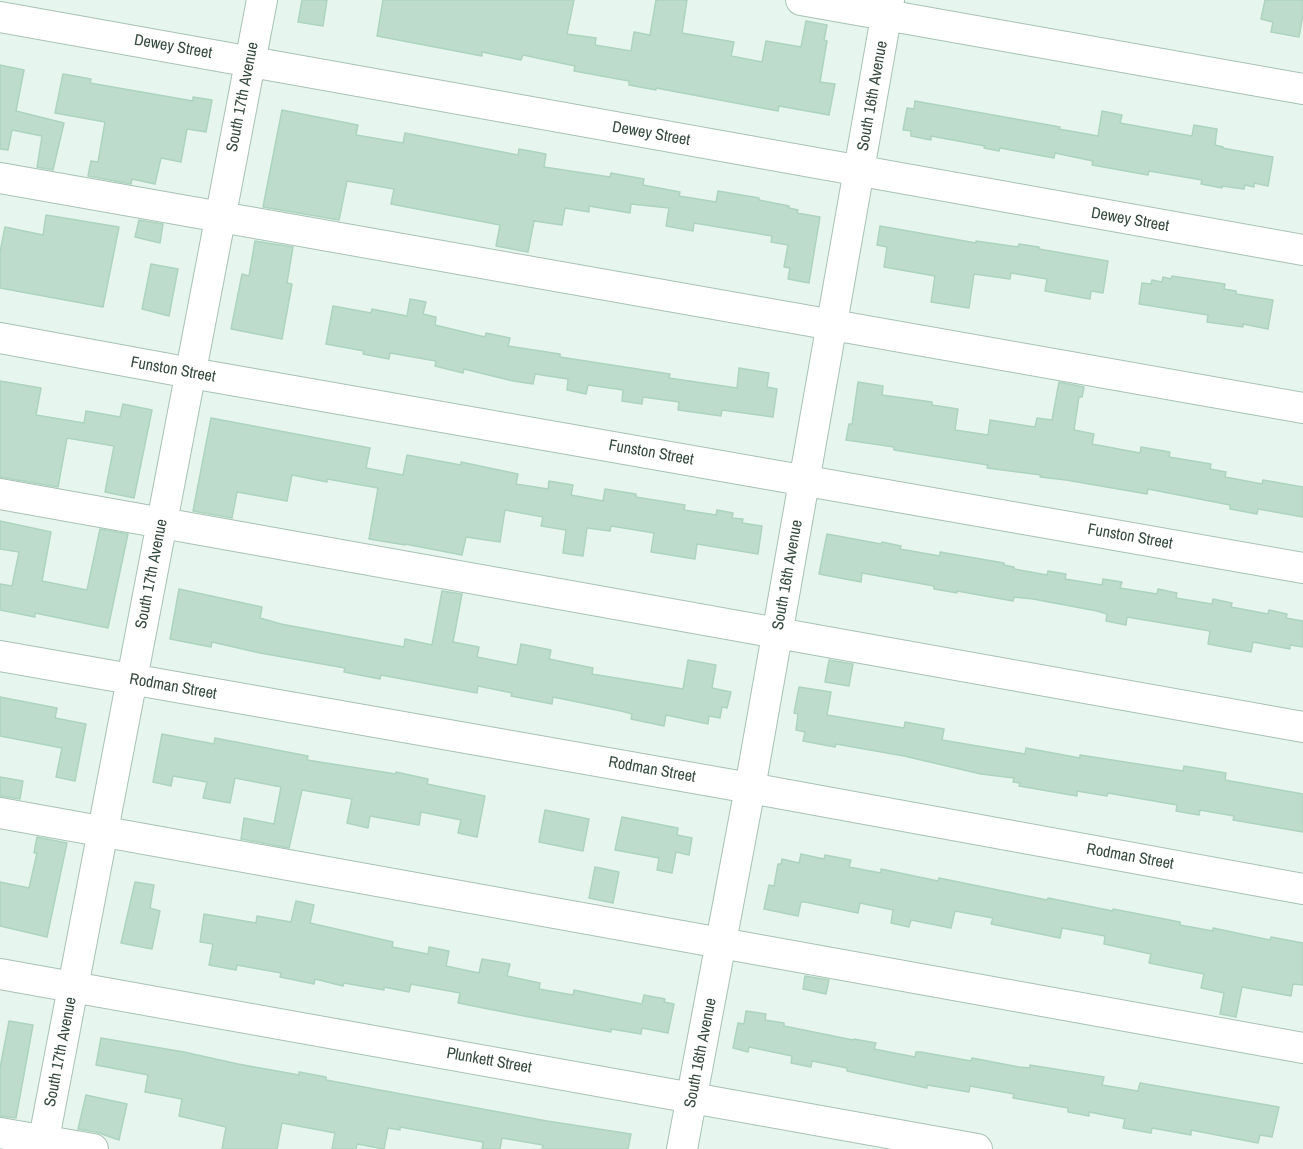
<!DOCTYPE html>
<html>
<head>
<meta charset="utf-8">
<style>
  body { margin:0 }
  canvas { display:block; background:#e7f5ef }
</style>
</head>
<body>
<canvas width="1303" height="1149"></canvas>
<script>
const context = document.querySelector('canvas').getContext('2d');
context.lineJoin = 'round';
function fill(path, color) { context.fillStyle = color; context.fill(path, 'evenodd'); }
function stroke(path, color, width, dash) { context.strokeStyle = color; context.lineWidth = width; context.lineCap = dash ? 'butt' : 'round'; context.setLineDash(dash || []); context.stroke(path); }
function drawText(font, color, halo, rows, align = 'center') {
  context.font = font + ' "Archivo Narrow",sans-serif'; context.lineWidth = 6; context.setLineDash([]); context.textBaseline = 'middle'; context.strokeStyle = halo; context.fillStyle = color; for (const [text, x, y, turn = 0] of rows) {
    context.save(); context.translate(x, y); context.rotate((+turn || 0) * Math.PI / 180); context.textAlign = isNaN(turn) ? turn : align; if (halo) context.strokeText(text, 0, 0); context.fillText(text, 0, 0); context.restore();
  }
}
const building = new Path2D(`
  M302,0H327L323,26L298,22Z
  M383,0H574L567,34L596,38L595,45L631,51L634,32L650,35L656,0H687L682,33L734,42L731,56L762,62L766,41L801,47L806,21L827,25L824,40L827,41L820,82L835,84L829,115L779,106L778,111L656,88V90L629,85V81L574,71L575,66L523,55L521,60L482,52V56L377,36Z
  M1265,0H1303V14L1299,37L1271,32L1273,22L1261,19Z
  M0,65L24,70L16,111L64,123L53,170L37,167L42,136L12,130L8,150L0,149Z
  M63,74L91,79L90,83L193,101V97L212,100L206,132L187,129L181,162L161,158L155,184L132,179L131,184L88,176L91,161L98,162L105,122L55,113Z
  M915,101L1060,127L1059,129L1098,136L1102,111L1122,115L1120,123L1192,136L1194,125L1217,129L1215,145L1223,147L1222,148L1273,157L1268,186L1254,183V187L1245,185L1244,189L1222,186V188L1201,184L1202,180L1149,171L1148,175L1092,165L1093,161L1055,153L1054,158L1000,148L999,151L984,148L985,146L931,136V140L911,136V131L903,130L907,108L914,109Z
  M282,110L358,125L356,135L403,143L405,133L518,155L519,149L546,154L544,167L610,177L611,173L644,179L643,185L680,192L679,196L716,202L718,191L759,198V200L789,206V208L798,210L797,213L820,217L809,283L788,279L790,268L784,267L788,245L771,242L772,236L694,223L693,231L666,226L669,208L631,204L630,213L589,206V212L565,208L562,225L534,221L528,252L496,246L500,225L391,204L394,189L347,181L339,220L263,207Z
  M46,215L119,227L103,307L0,288V252L5,227L43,235Z
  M139,220L163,224L160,243L135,237Z
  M880,226L976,243V241L1018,247L1019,244L1039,247V249L1108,261L1103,293L1091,291L1090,299L1045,291L1047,279L1011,273L1010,279L974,274L969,308L931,302L935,276L884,267L887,247L877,245Z
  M255,241L293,247L287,283L292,284L282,339L231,329L242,274L249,276Z
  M151,264L178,269L169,316L142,309Z
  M1172,276L1225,284L1224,289L1236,291V294L1273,300L1268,329L1243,324V327L1207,322L1208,315L1139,304L1142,283L1151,284L1152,280L1162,282L1163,277L1171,279Z
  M410,299L426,302L423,314L436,317L435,325L485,337L486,333L510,338L508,346L560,354V357L670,374L669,378L737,388L739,368L769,373L767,387L777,389L773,417L722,410L721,416L678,410L679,402L643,397L642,404L622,401L623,390L588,385L586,394L567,390L568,379L535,374L533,384L513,381L464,369L463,373L435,366L436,361L390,353L389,359L363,354L364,351L326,344L333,306L371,313L372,309L407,316Z
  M0,381L41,388L36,415L84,423L86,411L120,417L123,404L152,410L134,498L105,492L114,446L67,438L58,487L0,477Z
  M858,382L883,386L882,395L932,402V405L958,409L955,430L988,435L990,420L1035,427L1037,418L1052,420L1059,382L1084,387L1082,397H1079L1074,430L1094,434L1092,444L1140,453L1141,447L1170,452L1169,457L1211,464L1210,469L1226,472L1225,477L1262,484L1263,480L1303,487V517L1258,509L1257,514L1230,509V505L1148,489L1147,494L1066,480L1040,477L1041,475L987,468L988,465L894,450V447L846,440L849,424H852Z
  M211,418L370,448L366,468L403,475L407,455L461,465V462L518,474L516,484L548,489L549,481L573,485L571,495L603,501L605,489L636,494V497L685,505L684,510L716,515L717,510L733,513L732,518L743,519L742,523L762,526L758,554L697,544L695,559L651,552L654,533L611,526L610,531L587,528L583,556L563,553L566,530L541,526L543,517L505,510L500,542L466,537L462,555L405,544V545L369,539L378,488L327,479V482L292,475L287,501L237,492L232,518L193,511Z
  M0,521L51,532L42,581L87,590L100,529L128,534L108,628L35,613V617L0,610V584L12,586L19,552L0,549Z
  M827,534L881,544L882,542L901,546L900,549L940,556V552L1004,563V565L1014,567V569L1047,575L1048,571L1066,574L1065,579L1102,585L1103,579L1122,582L1120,588L1157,594L1158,589L1177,593L1176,598L1212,604L1213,599L1232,603L1231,607L1268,614L1269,610L1287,614L1286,618L1303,621V647L1290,645V649L1253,642L1251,652L1208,644L1210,631L1127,617L1126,625L1106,621L1107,614L1097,611L1033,599L1014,597L1013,601L957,591V593L934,589V586L862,573L861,582L819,574Z
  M179,589L262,607L260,618L281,624L404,647L405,639L432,645L442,591L462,594L453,642L479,647L477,657L517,665L521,644L551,650L549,659L593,668L592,674L683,689L688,660L716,665L712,688L731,692L727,708L722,707L720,718L709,716L708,724L666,715L664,726L631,719L632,714L621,711L553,697L552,704L511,696L512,693L478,686L477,693L381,675L380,679L344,672L345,668L260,653L212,642L211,647L170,639Z
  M829,660L853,664L849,686L825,682Z
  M799,687L831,692L827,715L904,728L905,722L944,729L942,740L1025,754L1026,748L1080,758V755L1183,771L1184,766L1226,773L1225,780L1303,794V832L1233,820L1234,816L1200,810L1199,815L1176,811L1177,805L1108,793L1107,796L1077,791V796L1019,786L1020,783L1013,782L1014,778L981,774L904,756L836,744L835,747L803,741L805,732L796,730L798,714L794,713Z
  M0,697L57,708L55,718L86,724L75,781L56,777L62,748L0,736Z
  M162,734L214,744L215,738L308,756L307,760L396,774V772L428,779L427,784L485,796L477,837L458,833L461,820L421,812L419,825L370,816L368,828L347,823L352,799L302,790L289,848L241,839L244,818L274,824L281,787L235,778L230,803L203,798L207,782L173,776L171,786L153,782Z
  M0,777L23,781L20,799L0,796Z
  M545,810L589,819L583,851L539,842Z
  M622,817L678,828L677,835L692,838L689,855L676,852L672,873L657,870L659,858L615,850Z
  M37,837L67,843L47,937L0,926V882L29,888L37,853H34Z
  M801,854L824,859L825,855L851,860L849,867L881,873V869L938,881L939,878L1047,900L1048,898L1113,911V909L1180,922V925L1213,931V928L1270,940L1271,937L1303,943V985L1293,984L1291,996L1242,987L1236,1017L1220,1014L1224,993L1201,988L1204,974L1149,963L1151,954L1104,944L1105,936L1062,928L1060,938L991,924L993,918L955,911L951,928L911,920L909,927L891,923L893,910L860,903L858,913L805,902H801L798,916L764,909L769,885L774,886L778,864H781L782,859L799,863Z
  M595,867L619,872L613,903L589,898Z
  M135,882L154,885L150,908L160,911L152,949L121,943Z
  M296,901L314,905L310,923L393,942L392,947L428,954L429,947L449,951L446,966L479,973L482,959L510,964L507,976L540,983L539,989L573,995L574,990L642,1004L644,995L665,999L664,1002L674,1004L668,1033L642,1028L641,1034L611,1029V1032L524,1016L458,1003L460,993L411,984L409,992L384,987V990L344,983L343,986L315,979L314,984L280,977L281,973L237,965L236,970L209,965L213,944L200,942L204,914L256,923L257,916L291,922Z
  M805,976L829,980L826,994L803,989Z
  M746,1011L766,1014L765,1020L784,1023V1026L853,1040L854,1039L876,1043L874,1049L915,1057L916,1052H921L971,1061L972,1058L1019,1067L1030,1068V1065L1104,1077L1102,1085L1138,1091L1140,1083L1279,1107L1272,1137L1260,1135L1258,1143L1191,1130V1135L1152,1128L1151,1133L1123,1128L1125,1119L1089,1112V1116L1068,1112V1108L1013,1098L1014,1094L970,1086L969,1092L927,1085V1088L847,1071V1068L812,1061L811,1067L791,1063L792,1056L749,1047L748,1052L733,1048L738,1023L744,1024Z
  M9,1021L33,1025L16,1118L0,1116V1068Z
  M101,1038L184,1052L238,1064L299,1075V1072L326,1077V1080L547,1121L631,1134L628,1149H542L543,1145L502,1138L500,1149H482L483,1142L400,1127V1130L388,1128L384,1149L357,1144L356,1149H332L335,1133L282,1123L277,1149H222L226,1127L179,1116L182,1099L145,1092L148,1075L96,1065Z
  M86,1095L127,1104L119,1140L96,1132L78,1129Z`);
const minor = new Path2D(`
  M801,0L1303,89
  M0,17L1303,250
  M0,178L1303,408
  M0,338L191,373L1303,568
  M0,494L1303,727
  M0,656L750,788L1303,889
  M0,813L1303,1048
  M0,974L977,1149
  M0,1133L93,1149
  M42,1149L262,0
  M682,1149L750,788L889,0`);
const streetNames = [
  ["Dewey Street",173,47,10],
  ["South 16th Avenue",873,96,-80],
  ["South 17th Avenue",243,97,-79],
  ["Dewey Street",651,134,10],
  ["Dewey Street",1130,220,10],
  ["Funston Street",173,370,10],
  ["Funston Street",651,453,10],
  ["Funston Street",1130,537,10],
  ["South 17th Avenue",152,574,-79],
  ["South 16th Avenue",788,575,-80],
  ["Rodman Street",173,687,10],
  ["Rodman Street",652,770,10],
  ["Rodman Street",1130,857,10],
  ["South 17th Avenue",61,1052,-79],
  ["South 16th Avenue",701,1053,-79],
  ["Plunkett Street",489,1061,10]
];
fill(building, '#bedccb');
stroke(building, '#add4be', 1.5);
stroke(minor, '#a8c2b4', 32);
stroke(minor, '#fff', 30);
drawText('16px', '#354a3e', '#fff', streetNames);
</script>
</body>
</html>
